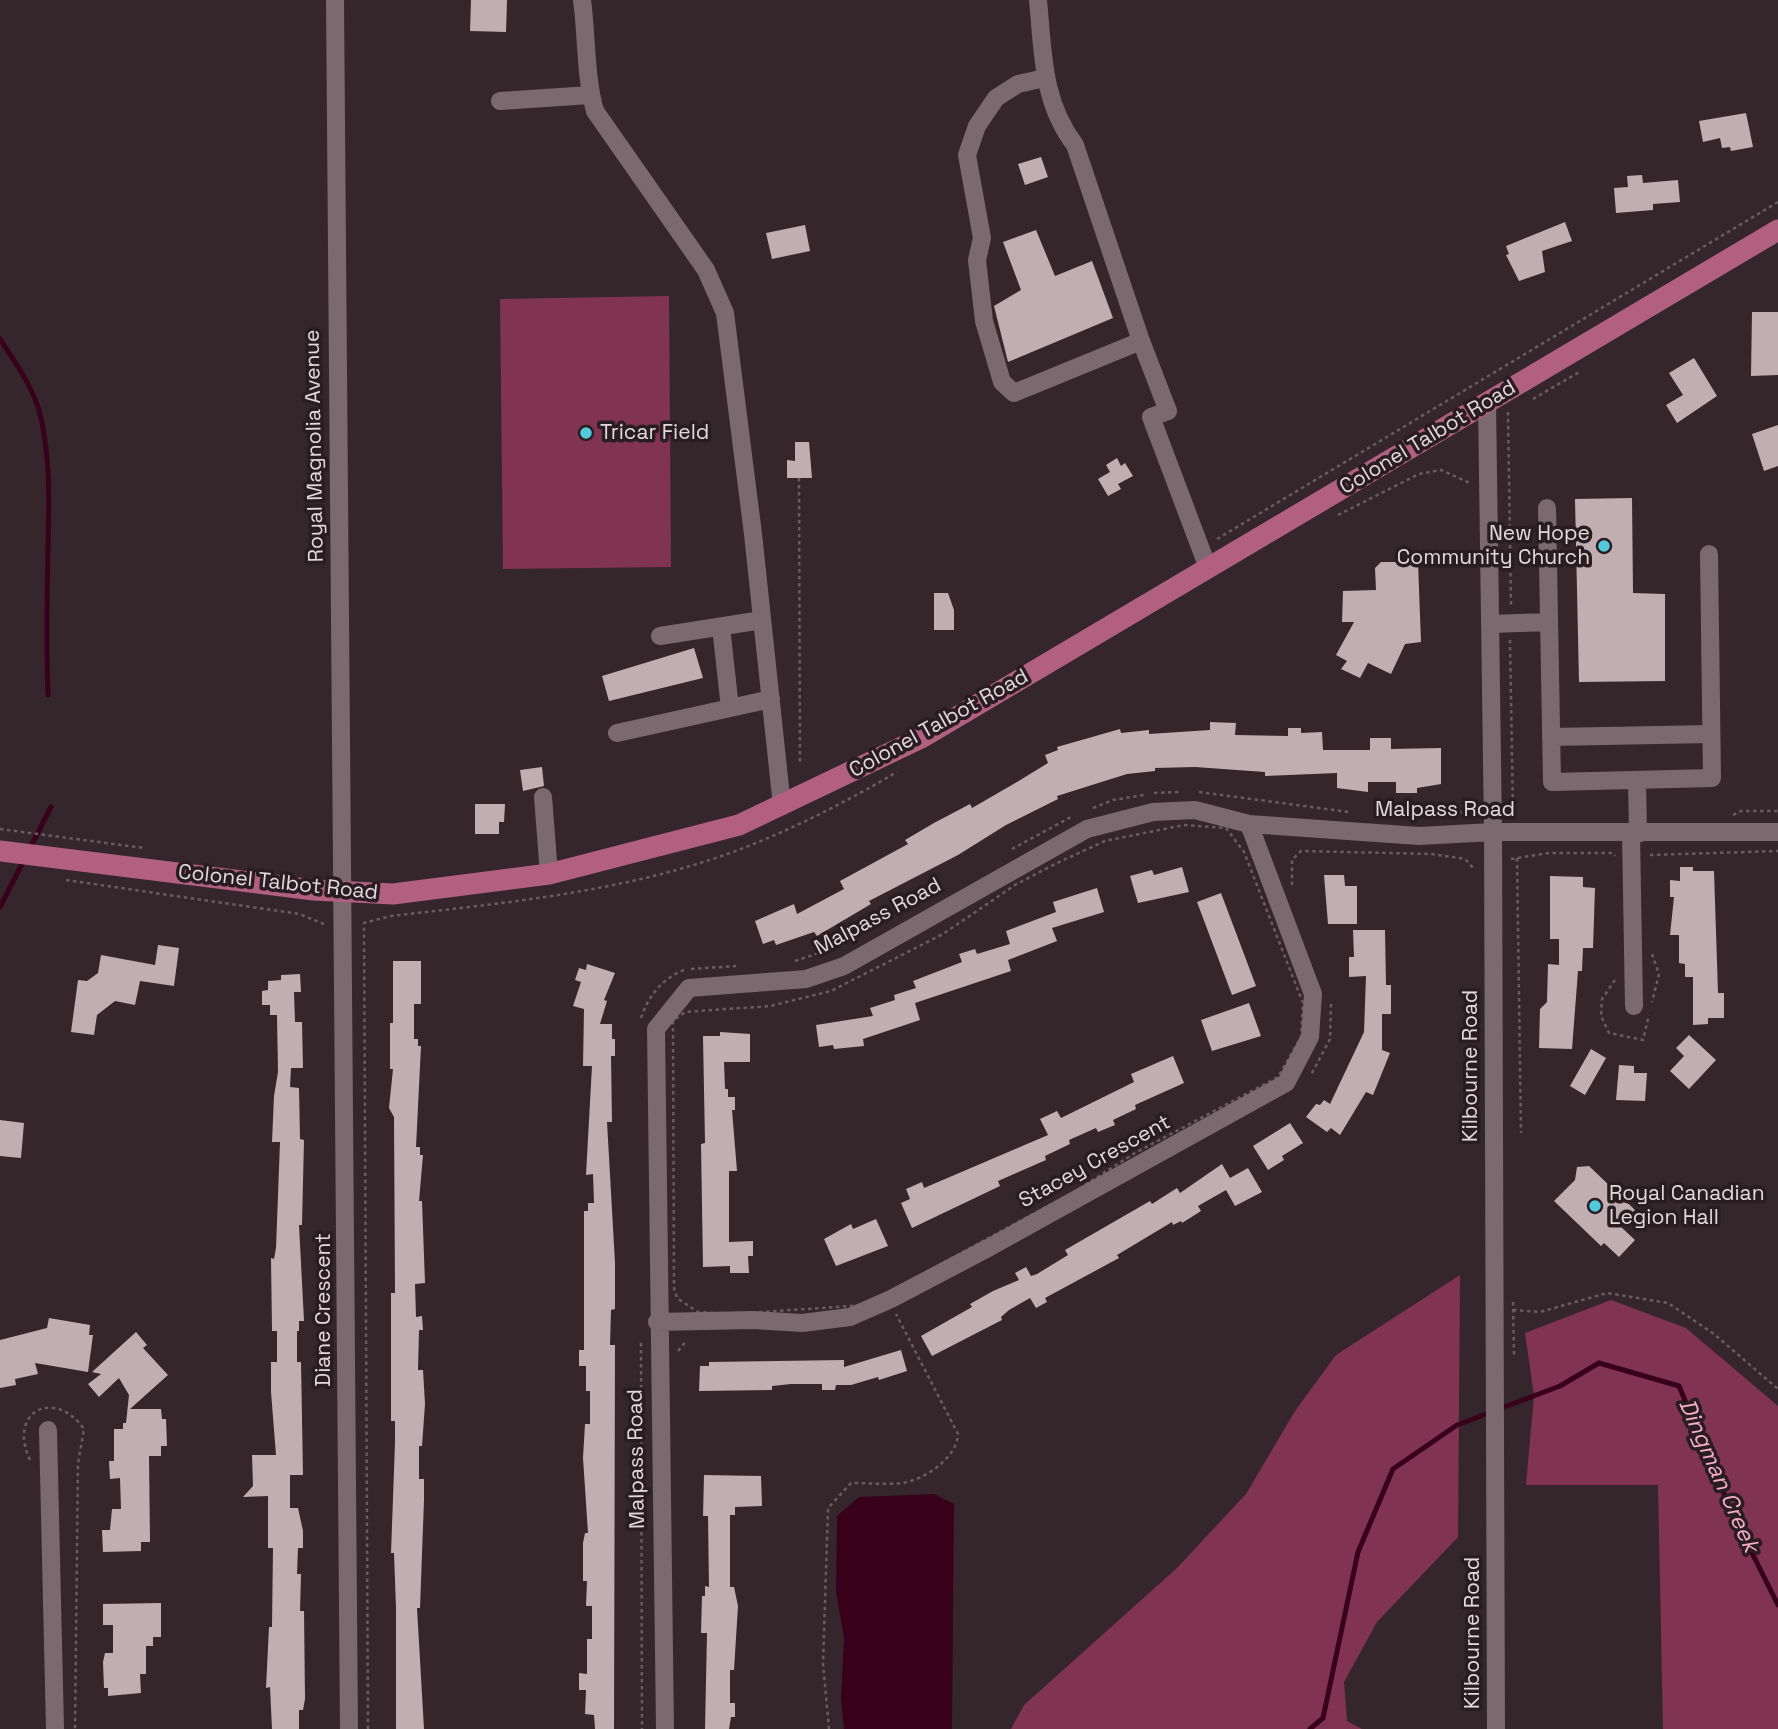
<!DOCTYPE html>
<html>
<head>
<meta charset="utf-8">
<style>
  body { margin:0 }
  canvas { display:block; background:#34262a }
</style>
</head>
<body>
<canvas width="1778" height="1729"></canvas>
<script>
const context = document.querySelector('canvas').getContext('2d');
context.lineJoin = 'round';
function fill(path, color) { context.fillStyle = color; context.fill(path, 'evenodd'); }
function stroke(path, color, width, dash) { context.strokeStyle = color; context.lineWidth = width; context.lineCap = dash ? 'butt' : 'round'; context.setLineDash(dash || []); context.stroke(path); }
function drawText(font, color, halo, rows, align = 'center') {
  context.font = font + ' "Space Grotesk",sans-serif'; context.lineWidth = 7; context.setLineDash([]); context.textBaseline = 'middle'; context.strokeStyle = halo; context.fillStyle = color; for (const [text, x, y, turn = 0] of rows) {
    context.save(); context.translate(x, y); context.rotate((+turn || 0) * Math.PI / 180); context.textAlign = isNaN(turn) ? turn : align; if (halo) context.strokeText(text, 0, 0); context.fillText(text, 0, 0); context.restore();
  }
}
const green = new Path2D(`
  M669,296L671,567L503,569L500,299Z
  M1460,1275L1458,1537L1377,1622L1344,1682L1347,1721L1362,1729H1011L1024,1705L1177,1568L1246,1494L1295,1411L1336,1355Z
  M1611,1300L1686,1328L1778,1406V1729H1663L1658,1485H1526L1534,1396L1525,1333Z`);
const water = new Path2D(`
  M934,1494L954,1504L952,1729H844L841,1699L844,1638L836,1592L837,1516L859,1497Z`);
const stream = new Path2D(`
  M0,339C15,362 31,384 39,410C51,456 49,503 48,549C47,598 46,646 48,695
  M30,848L51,807
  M0,907L24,860
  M1310,1729L1323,1718L1358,1552L1393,1469L1457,1425L1560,1386L1599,1363L1679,1386L1731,1511L1778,1605`);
const building = new Path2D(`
  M471,0H507L506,32L470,31Z
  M1746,113L1753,147L1731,151L1730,147L1722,148L1720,138L1703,142L1699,121Z
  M1041,157L1048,177L1025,185L1018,164Z
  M1642,175L1643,183L1678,180L1680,202L1653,204V210L1616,213L1614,188L1628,187L1627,176Z
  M1565,222L1572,241L1542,251L1545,272L1519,281L1506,255L1509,254L1506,246Z
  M805,225L810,251L772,259L766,233Z
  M1036,230L1055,276L1092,261L1113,318L1008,362L994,306L1021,290L1003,242Z
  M1752,312H1778V375L1751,376Z
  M1694,358L1717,396L1677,423L1666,405L1683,395L1669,373Z
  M1778,425V466L1764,471L1752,434Z
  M795,442H809L812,478H787V460L795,461Z
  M1117,458L1121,466L1125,463L1133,476L1118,484L1121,489L1108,496L1098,479L1110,472L1106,465Z
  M1632,498L1633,593L1665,594V681L1579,682L1575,499Z
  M1381,562H1418L1421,642L1405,644L1391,674L1368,663L1360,678L1341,669L1347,661L1336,655L1354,622H1342L1343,591L1376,590L1375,568Z
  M934,593H948L954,610V630H934Z
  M694,648L703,678L609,701L602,676Z
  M1210,722L1236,723L1235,735L1288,736V728H1301V733L1322,732L1323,750H1370V738H1391V749L1441,748V784L1417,788V793H1396V782H1368V792L1337,788V773L1265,776V772L1195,767L1155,768V771L1127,774L1057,796L1058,799L1006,825L958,855L869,901L871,904L817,936L814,932L776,945L774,940L763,944L755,921L794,904L797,914L844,889L840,881L908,844L905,840L934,823L970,804L972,808L1017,782L1048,763L1045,755L1058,750L1057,747L1120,729L1121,733L1149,730V734L1210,730Z
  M542,767L544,786L523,791L520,770Z
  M475,804H505L504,822H499V834H475Z
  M1182,867L1189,892L1138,903L1130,876L1152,870L1154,875Z
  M1680,867H1693V871H1714L1718,993H1724V1018H1708V1024L1693,1025V977H1685V964L1679,963V935H1670L1674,897H1670V880L1680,881Z
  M1324,875H1344L1345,886H1357V924H1328Z
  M1550,876L1583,877V887L1595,888L1593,948H1583L1582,971H1578L1572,1049L1539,1048L1540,1009L1547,1002L1548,964L1559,965V939H1550Z
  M1097,888L1104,912L1052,928L1057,941L1008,960L1011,971L915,1003L920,1020L863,1039L864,1046L834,1049L833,1045L819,1047L816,1025L873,1016L870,1008L895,1000L894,995L916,988L913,981L962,962L959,954L975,949L977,954L1010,944L1006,931L1056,912L1053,902Z
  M1221,893L1256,986L1232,995L1197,902Z
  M1353,930H1385L1386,985H1391V1014H1382V1050L1390,1053L1373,1095L1366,1092L1340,1135L1331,1128L1327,1132L1306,1117L1316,1104L1320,1105L1324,1100L1330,1104L1364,1032L1366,976L1349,977V957H1354Z
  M158,945L179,948L174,986L140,981L135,1005L115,1001L97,1015L94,1035L71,1032L78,980L87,981L98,973L101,955L155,965Z
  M393,961H421V1004H414V1039H418V1046H421L416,1147H420V1155H423L419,1201H422L425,1283L415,1284L416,1317L422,1316L423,1330H419L418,1370H423L425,1404L422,1446H419V1479H424V1500L420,1608H417L424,1729H396V1608L394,1553H391L395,1443V1421H391V1293H395L394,1117L389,1108L393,1069H390V1023H393Z
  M587,964L615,973L604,1000L607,1001L600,1024H612V1039H615V1056H611L612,1122H607L615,1263V1309L611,1310L610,1345H615L614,1729H595L594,1715L585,1714L586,1690H579V1673L587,1674V1639H592V1606H586L587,1581H583V1543L585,1533H588L583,1458L585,1424H590V1391H586V1366H579V1350H584V1211H588V1203H594L593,1174L586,1175L592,1066H583L584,1009L573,1006L581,982L575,980L579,968L586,970Z
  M300,974L301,992H294L295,1022H302L303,1068H291L290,1087L299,1088L300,1139L304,1140L302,1225H299L304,1321H299V1331H297V1362H301L303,1475H290V1508H298L303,1531V1548H298L297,1574H301L300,1611H304L305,1699L303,1710H299V1729H272L270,1687L266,1688L269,1627H272L273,1548H268V1496L243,1497L253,1486L252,1455H276L271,1392V1362H277V1331H272L271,1258L274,1259L276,1248L280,1142H272L274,1096L278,1072L277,1015H270V1005H262V991L268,990V981L281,980V975Z
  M1249,1003L1261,1036L1212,1051L1201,1020Z
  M720,1032L750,1034V1062H724L725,1089H728V1097H735V1110H732L737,1171H729V1242L753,1241V1256H748L749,1273H730V1266L703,1267L701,1144L705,1143L703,1036H720Z
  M1689,1035L1716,1060L1689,1089L1670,1071L1684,1056L1676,1048Z
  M1591,1049L1606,1058L1585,1095L1570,1086Z
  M1173,1056L1184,1083L1135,1105L1136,1109L1113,1120L1115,1125L1098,1132L1096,1128L1069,1140L1070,1144L1045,1156L1046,1160L998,1181L1000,1186L912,1228L901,1203L910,1199L906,1189L922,1182L924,1188L1048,1135L1040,1119L1057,1111L1061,1118L1134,1082L1131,1074Z
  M1619,1065L1634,1066V1073H1647L1645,1101L1616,1100Z
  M0,1120L24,1123L21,1158L0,1156Z
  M1290,1123L1303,1143L1282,1156L1284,1160L1268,1170L1253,1146Z
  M1222,1164L1230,1178L1248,1168L1262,1192L1235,1206L1226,1190L1198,1206L1201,1211L1182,1223L1181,1221L1173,1225L1172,1222L1117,1255L1119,1258L1045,1298L1047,1302L1036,1308L1030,1298L1009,1310L1001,1317L1002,1320L932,1356L921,1336L972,1307L970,1304L993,1291L1019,1280L1015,1273L1026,1267L1031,1276L1037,1274L1068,1255L1065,1250L1150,1201L1152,1204L1177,1188L1180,1193Z
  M1589,1166L1635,1210L1620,1226L1635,1240L1619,1257L1604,1243L1601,1246L1554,1201L1575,1180L1577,1167Z
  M876,1219L888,1246L836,1266L824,1239L851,1224L853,1229Z
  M49,1318L90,1325L89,1335H93L88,1372L35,1363L38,1374L15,1379L16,1385L0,1388V1340L47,1328Z
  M136,1332L147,1345L143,1348L168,1375L130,1409H161L162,1419H166L167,1446H161V1456H149L150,1542H141V1551L103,1552L102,1530H110L112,1509H121L120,1478L110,1479L109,1461H114V1429H123V1423H126L129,1395L119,1378L99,1397L88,1384L101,1374L92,1372Z
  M901,1350L907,1371L879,1380L878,1377L851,1385H836L835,1390H822V1384H791L772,1386V1390L699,1391L700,1366H709V1362L844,1360V1367Z
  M704,1475L761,1476L762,1506L735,1507V1515H730V1587H734L738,1606L734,1670H730V1703H735V1717H731L729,1729H705L707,1633H701L702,1596H705V1586L709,1587L708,1516H703Z
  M161,1603V1637H153V1646H146V1674H140L141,1693L108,1696V1688H104L103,1662L105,1653H113V1625H103V1604Z`);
const path = new Path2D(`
  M1533,399L1581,371
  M1508,412L1511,605
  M799,478L800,763
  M1338,515L1419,474L1441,470L1472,484
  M1217,539L1778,202
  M1510,640L1513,814
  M1199,792L1349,812
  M1154,793L1179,792
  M1093,808L1113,800L1144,795
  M1383,815L1465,812L1474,802
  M1733,815L1741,811H1778
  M1184,825L1226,828L1244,852L1303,1003L1301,1037L1278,1077L1135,1153L1077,1190L865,1305L733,1314L698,1312L677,1298L674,1288L673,1021L685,1012L770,1006L831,991L943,934L1015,885L1057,863L1105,841Z
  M0,829L144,848
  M1012,849L1071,817
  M1650,855L1778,851
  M1517,858L1521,1133
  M1511,859L1549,853H1613L1615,856
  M66,880L299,914L324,924
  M1292,885V860L1301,851L1432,854L1465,859L1475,870
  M1652,954L1659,974L1652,1002
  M795,961L845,944
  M691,969L736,966
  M1615,980L1602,999L1601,1016L1609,1033L1643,1040L1649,1015
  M641,1018C649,995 662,979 684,970
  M1312,1073L1330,1039L1331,1004
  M1513,1302L1514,1355
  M1513,1310L1540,1312L1607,1293L1668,1303L1714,1334L1778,1389
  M641,1343L642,1729
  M678,1351L687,1340
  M30,1460C7,1412 54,1387 84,1429L78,1463L75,1729
  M368,1729L364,923L391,916C504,903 622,892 730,853C788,832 844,803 897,772
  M829,1729L823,1664L828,1508L851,1483C868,1483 886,1485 902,1483C924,1480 957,1458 958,1434L896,1314`);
const minor = new Path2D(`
  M335,0L349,1729
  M582,0C587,36 585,76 595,111L706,270L725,313L753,534L782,806
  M1038,0C1043,52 1042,102 1075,145L1141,341
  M1045,78L1018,84L996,98L977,126L967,155L982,238L977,260L984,321L1002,382L1014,393L1141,341L1168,411L1151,417L1208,568
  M500,101L590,95
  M1487,403L1493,832L1496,1729
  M1547,508L1552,782L1712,778L1709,554
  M1490,624L1549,622
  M721,627L730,708
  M660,636L762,620
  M617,733L771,699
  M1551,737L1711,734
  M1637,780L1638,834
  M543,797L549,874
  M1631,834L1634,1006
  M657,1322L753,1320L802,1323L850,1317L891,1299L990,1247L1286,1083L1310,1037L1313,994L1249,824
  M48,1430L55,1729
  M665,1729L656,1029L689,988L806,979L844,966L1087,829L1153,812L1195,810L1249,824L1419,836L1493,832H1778`);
const major = new Path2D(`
  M0,851L314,890L393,894L549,874L739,825L923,737L1778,230`);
const markers = [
  [586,433,7,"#53cadc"],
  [1604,546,7,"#53cadc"],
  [1595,1206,7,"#53cadc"]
];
const poiNames = [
  ["Tricar Field",600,433],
  ["New Hope",1590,534,"right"],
  ["Community Church",1590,558,"right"],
  ["Royal Canadian",1609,1194],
  ["Legion Hall",1609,1218]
];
const streetNames = [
  ["Colonel Talbot Road",1428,438,-31],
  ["Royal Magnolia Avenue",315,446,-91],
  ["Colonel Talbot Road",939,724,-29],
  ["Malpass Road",1445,810],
  ["Colonel Talbot Road",278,883,6],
  ["Malpass Road",878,917,-28],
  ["Kilbourne Road",1471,1066,-90],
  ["Stacey Crescent",1095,1162,-29],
  ["Diane Crescent",324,1310,-90],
  ["Malpass Road",637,1459,-91],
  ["Kilbourne Road",1473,1633,-90]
];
const waterNames = [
  ["Dingman Creek",1718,1476,66]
];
fill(green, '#813352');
fill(water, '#39001a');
stroke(stream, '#39001a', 5);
fill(building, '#c0aeb3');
stroke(path, '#695c60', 2.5, [3.5, 3.5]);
stroke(minor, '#7a696e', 18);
stroke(major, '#b1617f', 21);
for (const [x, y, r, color] of markers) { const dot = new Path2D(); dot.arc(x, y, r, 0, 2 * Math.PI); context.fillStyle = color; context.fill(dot); stroke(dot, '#2a1d21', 2.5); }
drawText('21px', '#e3d9dc', '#2a1d21', poiNames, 'left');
drawText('21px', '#e3d9dc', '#2a1d21', streetNames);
drawText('italic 23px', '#f5adc4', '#2a1d21', waterNames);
</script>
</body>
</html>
